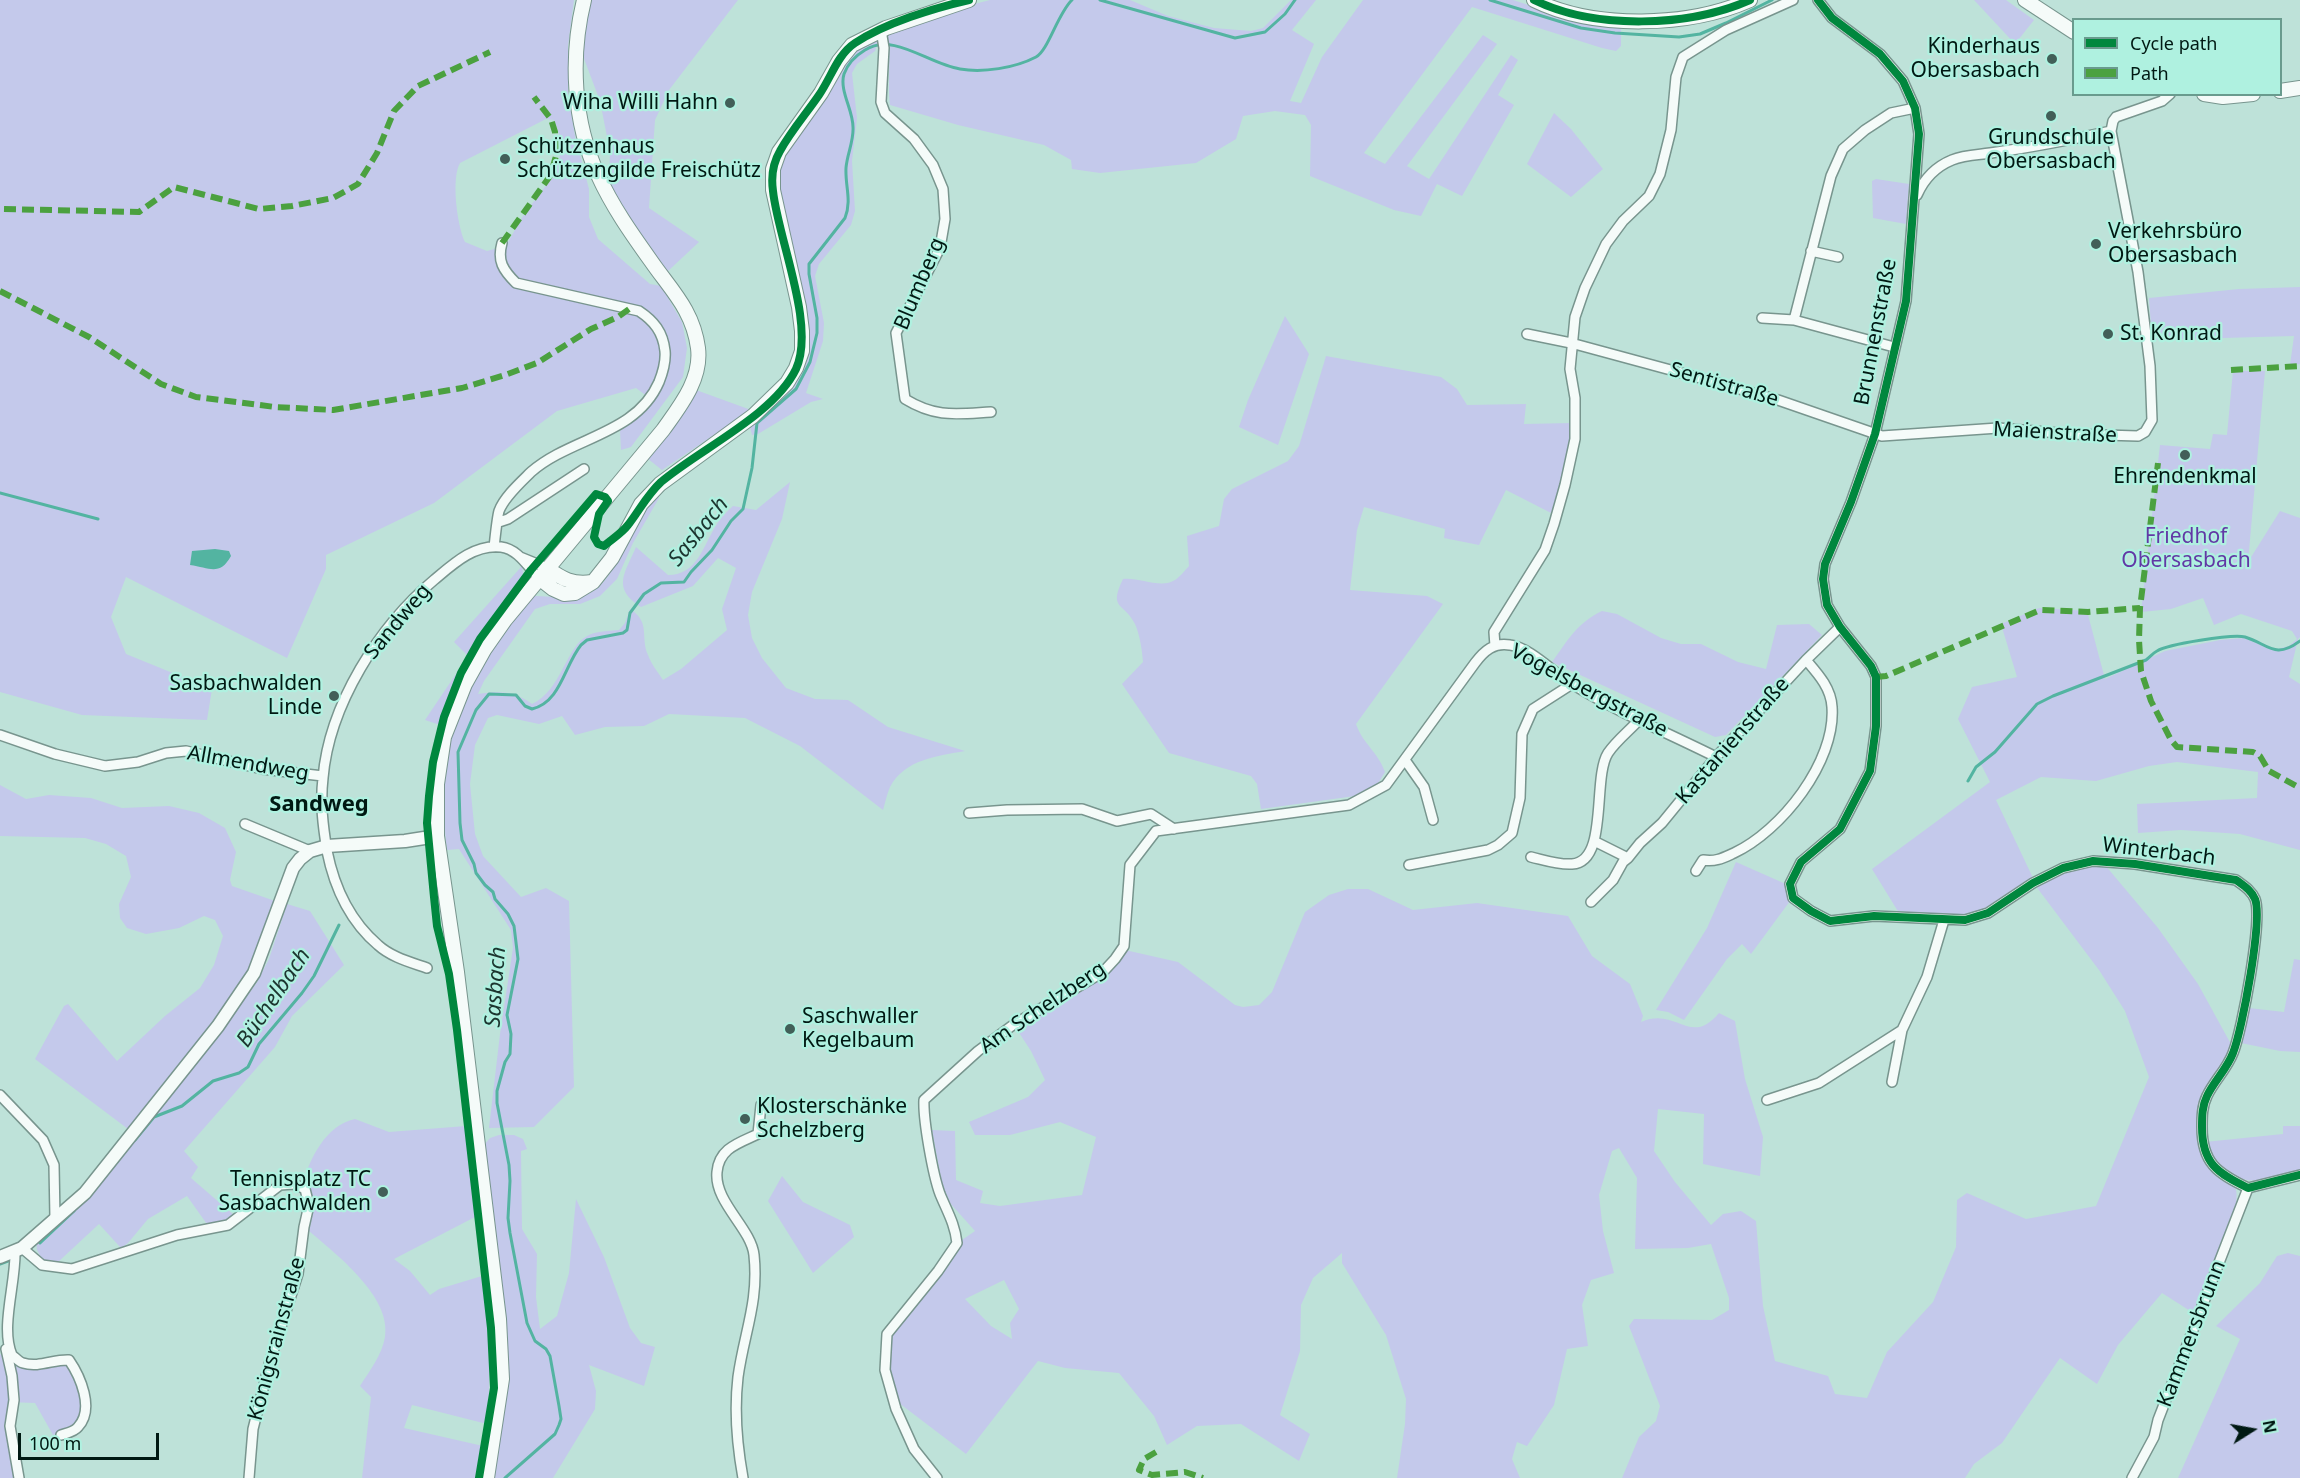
<!DOCTYPE html>
<html>
<head>
<meta charset="utf-8">
<style>
  body { margin:0 }
  #map { position:relative; width:2300px; height:1478px; overflow:hidden; background:#bee2d9; font-family:"Noto Sans",sans-serif }
  canvas { display:block }
  .legend { position:absolute; left:2072px; top:18px; width:210px; height:78px; box-sizing:border-box; background:#aff1e0; border:2px solid #699b8e; margin:0; padding:8px 10px; list-style:none; font-size:18px; color:#001913 }
  .legend li { display:flex; align-items:center; gap:12px; height:30px }
  .legend b { width:30px; border:2px solid #699b8e }
  .north { position:absolute; left:2222px; top:1400px; width:60px; height:60px; -webkit-text-stroke:4px #aff1e0; paint-order:stroke; rotate:79deg; font-size:16px; font-weight:700; line-height:24px; text-align:center; color:#001913 }
  .north::after { content:''; display:block; margin:auto; width:21px; height:27px; background:#001913; clip-path:polygon(50% 0,100% 100%,50% 72%,0 100%) }
  .scale { position:absolute; left:18px; top:1433px; width:141px; height:27px; box-sizing:border-box; border:3px solid #001913; border-top:0; padding-left:8px; font-size:18px; line-height:21px; white-space:nowrap; color:#001913; -webkit-text-stroke:4px #aff1e0; paint-order:stroke }
</style>
</head>
<body>
<div id="map">
<canvas width="2300" height="1478"></canvas>
<ul class="legend">
<li><b style="height:8px;background:#00873e"></b>Cycle path</li>
<li><b style="height:8px;background:#4ba13f"></b>Path</li>
</ul>
<div class="north">N</div>
<div class="scale">100 m</div>
</div>
<script>
const context = document.querySelector('canvas').getContext('2d');
context.lineJoin = 'round';
function fill(path, color) { context.fillStyle = color; context.fill(path, 'evenodd'); }
function stroke(path, color, width, dash) { context.strokeStyle = color; context.lineWidth = width; context.lineCap = dash ? 'butt' : 'round'; context.setLineDash(dash || []); context.stroke(path); }
function drawText(font, color, halo, rows, align = 'center') {
  context.font = font + ' "Noto Sans",sans-serif'; context.lineWidth = 4.5; context.setLineDash([]); context.textBaseline = 'middle'; context.strokeStyle = halo; context.fillStyle = color; for (const [text, x, y, turn = 0] of rows) {
    context.save(); context.translate(x, y); context.rotate((+turn || 0) * Math.PI / 180); context.textAlign = isNaN(turn) ? turn : align; if (halo) context.strokeText(text, 0, 0); context.fillText(text, 0, 0); context.restore();
  }
}
const green = new Path2D(`
  M0,0H574L568,46V91L575,136L589,189V217L598,239L650,284L661,286L682,322L687,348L683,377L631,447L621,450L620,431L652,400L636,388L557,411L434,503L326,555V569L287,658L126,577L111,617L126,654L212,689L207,720L82,715L0,692ZM546,119L554,120C572,160 550,180 528,209C519,221 513,234 506,246L487,251L465,242C457,226 451,178 460,163Z
  M591,0H738L669,90L655,120L649,208L699,242L667,272L623,209L609,182L610,152L600,101L583,56L586,19Z
  M990,0H1130L1168,16L1214,28L1251,31L1263,28L1291,0H1316L1292,30L1314,44L1290,101L1301,103L1322,57L1363,0H1513L1575,20L1618,26L1621,28V46L1616,51L1602,48L1472,7L1364,153L1385,164L1483,35L1497,44L1407,166L1429,179L1511,55L1518,60L1498,95L1514,105L1462,196L1437,184L1421,216L1394,210L1310,176L1311,125L1305,115L1275,111L1243,116L1236,139L1196,163L1100,173L1072,169L1071,160L1044,145L958,125L890,105C887,81 892,57 887,33L951,10Z
  M1974,0H2006L2034,20L2015,44Z
  M875,38L878,41L875,51L857,64L852,73L857,118L852,161L855,211L851,225L819,264L815,276L824,323L823,341L806,393L823,399L811,402L758,434L752,435L750,427L788,390L806,350L776,190L782,154L835,77L860,45Z
  M1554,113L1571,129L1603,169L1571,197L1527,164Z
  M1876,179L1909,184L1906,224L1873,218L1872,181Z
  M2300,287V364L2290,365L2294,336L2152,340L2149,298L2239,289Z
  M1285,316L1309,354L1278,445L1239,427L1248,400Z
  M1326,356L1441,377L1457,389L1467,405L1526,404L1524,424L1572,423L1570,450L1555,515L1506,490L1479,545L1444,538L1445,529L1364,507L1357,530L1350,590L1427,596L1443,604L1356,724C1363,744 1378,752 1385,772L1377,785L1355,796L1261,809L1257,784L1251,776L1169,753L1122,684L1143,662C1142,650 1140,635 1135,624C1124,602 1108,610 1123,579C1139,577 1161,589 1175,580C1180,577 1185,570 1189,566L1187,536L1219,526L1224,499L1232,489L1288,461L1299,446Z
  M2233,371H2265L2248,562L2280,511L2300,518V637L2298,639L2289,677L2300,684V850L2240,834L2181,830L2138,833L2137,804L2257,798L2258,772L2177,762L2149,766L2096,781L2041,777L1996,800L2033,878L1985,911L1965,917L1899,913L1872,869L1990,782L1958,719L1972,687L2017,677L2001,624L2039,608L2087,611L2105,679L2165,651L2220,640L2244,638L2274,650L2289,646L2297,639L2292,631L2241,614L2214,625L2203,598L2171,609L2141,612L2160,445L2210,449L2213,434L2227,435Z
  M696,390L751,410L662,470L647,458Z
  M790,482L782,519L752,592L748,615L752,638L762,658L786,688L815,699L848,700L888,727L965,751C938,756 905,759 890,787C887,794 885,803 883,810L800,746L745,718L669,714L644,726L605,727L575,735L562,716L539,724L497,715L488,718L475,745L470,784L475,834L483,856L521,897L546,888L569,901L574,1087L534,1127L489,1128L500,1034L513,948L511,930L459,849L447,850C435,742 464,676 534,596C550,596 569,600 585,595C613,586 620,546 634,523C641,512 651,501 659,490V498L633,543L617,579L600,596L580,604H550L535,609L484,681L478,694C500,691 513,691 532,704C561,691 566,647 587,636C596,631 609,631 619,630L625,623L630,609C651,622 640,637 648,655C651,664 658,672 663,680L681,669L727,630L722,609L736,568L718,558L693,586L641,607C611,588 625,573 636,547L668,575C698,575 703,545 717,524C721,517 727,512 733,506L756,510Z
  M522,566L524,580L481,639L460,679L443,726L425,720L468,656L454,642Z
  M1602,611L1617,614L1661,638L1681,644H1701L1738,662L1766,669L1777,625L1809,624L1822,635L1726,735L1715,737L1552,662C1568,640 1577,623 1602,611Z
  M0,785L26,799L49,795L91,798L122,808L169,806L199,813L225,828L236,852L230,880L232,886L275,901C269,918 265,937 257,954C225,1018 175,1075 128,1129L35,1059L64,1006L68,1004L117,1061L165,1016L200,988L214,965L223,936L215,920L204,916L179,928L146,934L127,928L120,918L119,904L131,877L126,856L106,844L85,838L0,836Z
  M1736,862L1788,885L1790,901L1751,954L1742,944L1727,959L1684,1020L1668,1012L1656,1010L1707,928Z
  M2105,865L2158,928L2198,984L2232,1046C2216,1074 2185,1132 2206,1164C2213,1175 2224,1180 2235,1187C2245,1207 2205,1291 2195,1314L2162,1293L2118,1345L2097,1384L2060,1358L2002,1443L1974,1464L1965,1478H1622L1639,1437L1656,1421L1660,1406L1629,1326L1634,1319L1712,1320L1729,1310V1298L1711,1244L1688,1248L1635,1249L1637,1178L1619,1148L1612,1151L1599,1195L1603,1231L1614,1273L1591,1280L1582,1305L1588,1346L1567,1349L1554,1405L1527,1446L1517,1442L1512,1459L1520,1478H1397L1405,1424L1406,1399L1386,1335L1342,1263V1253L1313,1278L1301,1305L1300,1351L1280,1415L1310,1434L1299,1461L1241,1424L1197,1426L1167,1445L1154,1416L1119,1373L1065,1368L1038,1361L966,1454L899,1403L891,1370L890,1345L895,1328L939,1275L962,1240L975,1231L950,1203L942,1184L932,1130L955,1131L956,1180L983,1191L980,1203L1000,1206L1082,1195L1096,1137L1060,1122L1010,1135H975L969,1122L1028,1097L1045,1080L1031,1051L1012,1022L1109,972L1125,950L1178,962L1235,1005L1243,1007L1259,1005L1272,992L1305,912L1329,895L1348,889H1368L1413,910L1477,903L1568,916L1592,956L1630,984L1643,1016L1641,1022C1677,1006 1690,1048 1719,1013L1735,1021L1745,1079L1763,1137L1760,1176L1703,1164L1704,1114L1658,1109L1654,1151L1675,1182L1711,1225L1723,1214L1741,1211L1756,1221L1763,1306L1775,1361L1828,1376L1835,1394L1867,1398L1887,1352L1933,1302L1956,1247L1957,1200L1967,1193L2026,1219L2096,1206L2149,1077L2125,1011L2099,970L2035,885C2060,872 2076,867 2105,865ZM1004,1280L1019,1309L1010,1323L1012,1339L991,1326L965,1299Z
  M287,904L310,911L344,965L292,1016L275,1047L184,1151L198,1167L191,1178L236,1217L209,1227L187,1196L148,1219L128,1243L121,1248L99,1224L57,1263L42,1259L37,1250L36,1240L80,1202L218,1037L257,982L269,959Z
  M2294,959L2300,960V1052L2280,1051L2241,1043L2249,1008L2284,1012Z
  M355,1119L389,1132L466,1126L475,1217L394,1259L410,1271L430,1295L439,1289L482,1276C488,1326 492,1374 487,1424L412,1405L404,1428L483,1446L476,1478H362L371,1397L360,1386C370,1370 382,1355 385,1337C392,1297 336,1254 309,1231C313,1213 316,1199 302,1185C310,1158 326,1125 355,1119Z
  M2283,1126H2300V1172C2270,1180 2240,1189 2215,1164C2210,1159 2208,1148 2205,1142L2283,1134Z
  M499,1135H514L523,1139L527,1149L521,1151L522,1229L537,1254L536,1297L540,1329L557,1316L569,1273L576,1199L604,1257L630,1328L641,1343L655,1347L644,1386L589,1365L596,1391L595,1409L553,1478H492L502,1425L508,1377V1342L501,1273L484,1145L490,1138Z
  M782,1176L803,1202L850,1225L854,1237L813,1273L768,1201Z
  M2288,1253L2300,1256V1478H2178L2240,1339L2216,1326L2260,1283L2277,1256Z
  M0,1354C6,1359 16,1368 24,1369C51,1373 69,1346 78,1387C80,1396 84,1405 81,1415C77,1429 66,1431 53,1435L35,1403L9,1402L15,1478H0Z`);
const water = new Path2D(`
  M215,549L229,551L231,556C220,576 210,568 190,565L192,551Z`);
const stream = new Path2D(`
  M1100,0L1235,38L1265,32L1285,14L1295,0
  M1490,0L1581,28L1615,33L1679,37L1700,34L1726,23L1772,0
  M0,493L98,519
  M1968,781L1976,767L1995,752L2037,704L2053,696L2146,660C2150,657 2153,653 2157,651C2168,644 2232,634 2245,637C2268,644 2275,660 2300,641
  M135,1140L154,1117L182,1106L213,1081L239,1073L248,1067L259,1044L302,993L314,976L339,925
  M40,1243L74,1211
  M0,1264L8,1261
  M505,1478L555,1434L559,1425L561,1419L559,1406L550,1356L546,1349L535,1341L527,1323L510,1233L508,1218L510,1181L509,1165L497,1103V1091L505,1062L510,1054L511,1034L507,1015L518,959L514,926L508,914L495,899L493,892L485,885L476,873L474,864L462,840L460,823L458,752L476,710L489,694L516,695L525,706L532,709C561,702 564,666 581,645L587,640L623,633L627,630L630,613L644,594L661,583L684,582L691,572L712,550L731,521L743,509L752,468L757,423L796,389L810,362L817,333V318L809,274V264L845,218C852,200 845,186 846,168C847,154 854,141 853,127C853,110 839,90 844,74C848,63 855,56 865,50C894,32 928,64 960,69C983,73 1015,68 1036,57C1048,51 1058,13 1072,0`);
const minor = new Path2D(`
  M1818,0L1832,18L1880,54L1903,81L1915,108L1919,134L1906,301L1875,434L1851,502L1825,564L1823,579L1827,605L1840,627L1871,666L1876,677V726L1870,771L1840,829L1801,862L1790,884L1793,898L1811,911L1830,921L1874,916L1965,920L1988,913L2033,883L2063,868L2093,861L2135,864L2236,880C2244,886 2251,890 2255,899C2263,919 2242,1031 2233,1053C2227,1069 2214,1081 2207,1096C2202,1106 2202,1117 2202,1127C2202,1163 2217,1173 2248,1188L2300,1175
  M881,30L884,48L881,102L885,113L914,139L933,165L943,189L945,219L940,248L896,333L905,399C936,418 956,414 991,412
  M1917,195C1924,179 1935,167 1952,160C1966,154 1982,155 1997,152C2035,147 2074,139 2111,131
  M1811,251L1838,257
  M1762,318L1794,320
  M1527,334L1571,343L1715,382L1778,400L1882,436L1998,428L2071,434L2138,436L2145,432L2152,420L2150,366L2138,272L2111,131L2113,121L2116,117L2162,101L2170,94
  M1894,347L1794,320L1831,176L1843,149L1865,130L1891,113L1915,108
  M499,522L508,519L584,469
  M494,547C495,539 497,518 499,511C504,497 521,482 531,472C571,437 636,435 659,382C663,372 666,362 665,351C663,332 654,321 639,311L516,283C503,270 497,261 502,243
  M520,557L547,568
  M1495,646L1494,632L1545,550L1554,524L1565,485L1575,439V398L1570,369L1575,317L1585,288L1606,244L1623,221L1649,196L1660,174L1671,130L1676,77L1683,57L1726,30L1793,0
  M0,735L55,754L105,766L138,762L166,753L186,751L262,769L323,776
  M1405,760L1424,787L1433,820
  M969,813L1007,810L1082,809L1117,821L1151,814L1174,829
  M245,824L310,851
  M1596,842L1628,858L1640,843L1662,823L1716,757L1806,660L1840,627
  M1531,857C1544,860 1558,865 1572,864C1609,862 1592,778 1608,753C1616,741 1630,730 1640,719
  M1409,865L1488,850L1498,845L1512,833L1520,798L1522,734L1533,709L1572,684
  M1696,871L1703,860C1716,862 1723,858 1734,853C1781,831 1836,762 1832,707C1831,688 1818,674 1806,660
  M1591,902L1613,880L1623,862L1628,858
  M427,968C410,962 391,957 378,945C350,921 334,886 327,851C323,826 320,803 323,778C329,705 379,626 434,580C453,564 474,544 501,547C518,549 528,567 539,578
  M1892,1082L1902,1030L1927,977L1944,920
  M0,1095L43,1140L54,1165L55,1218
  M1767,1100L1819,1083L1902,1030
  M22,1248L42,1265L72,1269L177,1235L228,1225L280,1185L294,1184L305,1189L309,1205L304,1227L298,1274L270,1361L253,1429L249,1478
  M15,1251C16,1283 0,1328 12,1355C16,1358 19,1362 23,1363C39,1368 54,1359 69,1360C80,1376 95,1409 78,1427C74,1432 67,1433 61,1435
  M6,1349L12,1376L14,1400L10,1426L19,1478
  M743,1478C737,1445 734,1411 738,1377C744,1333 759,1302 754,1255C751,1228 714,1202 717,1172C719,1148 739,1143 758,1134L761,1105
  M937,1478L914,1449L896,1409L885,1370L887,1334L938,1271L957,1243C955,1224 947,1211 940,1194C933,1175 923,1120 924,1100L978,1051L1013,1025L1103,972L1115,959L1124,946L1130,865L1156,831L1349,805L1386,785L1475,663C1484,651 1494,642 1510,645C1529,647 1554,673 1572,684C1617,712 1668,733 1716,757
  M2132,1478L2154,1437L2158,1420L2248,1188`);
const tertiary = new Path2D(`
  M0,1257L22,1248L85,1193L218,1026L254,973L293,868L300,859L310,851L327,846L405,841L437,836`);
const secondary = new Path2D(`
  M1534,0C1595,30 1689,27 1750,0
  M2025,0L2074,32
  M2280,91L2300,88
  M2204,94L2223,97L2253,94
  M547,568C562,579 573,585 592,582
  M539,578L553,589L564,594L575,593L593,582L612,558L641,504L660,484L753,416L787,383L796,368L802,351V331L799,307L773,190V169L779,152L821,93L839,61L852,45L886,28L969,0
  M487,1478L502,1379L499,1319L457,972L437,836V784L444,737L465,684L484,650L505,620L663,430C680,406 702,379 698,348C693,310 671,290 651,261C631,233 612,206 598,175C573,122 570,57 584,0`);
const quiet = new Path2D(`
  M4,209L139,212L174,187L259,209L292,206L333,198L358,184L377,153L394,111L418,86L490,52
  M502,243L550,176L556,156L555,132L551,119L534,97
  M0,291L89,337L161,384L196,397L275,407L333,410L462,388L505,375L537,363L591,329L618,317L629,309
  M2231,370L2300,366
  M2158,463L2140,608L2139,640L2141,671L2151,701L2171,740L2177,747L2253,752L2260,756L2269,771L2300,788
  M1876,677L1886,676L2040,610L2088,612L2140,608
  M1156,1452L1144,1459L1139,1470L1152,1475L1185,1472L1203,1478`);
const cycleway = new Path2D(`
  M1534,0C1595,30 1689,27 1750,0
  M1818,0L1832,18L1880,54L1903,81L1915,108L1919,134L1906,301L1875,434L1851,502L1825,564L1823,579L1827,605L1840,627L1871,666L1876,677V726L1870,771L1840,829L1801,862L1790,884L1793,898L1811,911L1830,921L1874,916L1965,920L1988,913L2033,883L2063,868L2093,861L2135,864L2236,880C2244,886 2251,890 2255,899C2263,919 2242,1031 2233,1053C2227,1069 2214,1081 2207,1096C2202,1106 2202,1117 2202,1127C2202,1163 2217,1173 2248,1188L2300,1175
  M479,1478L494,1388L491,1328L457,1030L449,974L437,926L434,897L427,823L429,796L433,762L444,717L461,673L480,639L531,570L596,494L605,497L608,501L599,514L594,537L598,544L604,546C612,539 622,533 628,525C639,511 647,495 661,482C700,449 774,415 796,369C816,325 778,239 773,191C771,177 773,163 780,151C791,131 806,114 819,95C831,78 837,55 855,43C885,23 934,8 969,0`);
const markers = [
  [2052,59,6,"#425f58"],
  [730,103,6,"#425f58"],
  [2051,116,6,"#425f58"],
  [505,159,6,"#425f58"],
  [2096,244,6,"#425f58"],
  [2108,334,6,"#425f58"],
  [2185,455,6,"#425f58"],
  [334,696,6,"#425f58"],
  [790,1029,6,"#425f58"],
  [745,1119,6,"#425f58"],
  [383,1192,6,"#425f58"]
];
const poiNames = [
  ["Kinderhaus",2040,47,"right"],
  ["Obersasbach",2040,71,"right"],
  ["Wiha Willi Hahn",718,103,"right"],
  ["Grundschule",2051,138,"center"],
  ["Obersasbach",2051,162,"center"],
  ["Schützenhaus",517,147],
  ["Schützengilde Freischütz",517,171],
  ["Verkehrsbüro",2108,232],
  ["Obersasbach",2108,256],
  ["St. Konrad",2120,334],
  ["Ehrendenkmal",2185,477,"center"],
  ["Sasbachwalden",322,684,"right"],
  ["Linde",322,708,"right"],
  ["Saschwaller",802,1017],
  ["Kegelbaum",802,1041],
  ["Klosterschänke",757,1107],
  ["Schelzberg",757,1131],
  ["Tennisplatz TC",371,1180,"right"],
  ["Sasbachwalden",371,1204,"right"]
];
const streetNames = [
  ["Blumberg",920,284,-67],
  ["Brunnenstraße",1876,332,-79],
  ["Sentistraße",1724,385,16],
  ["Maienstraße",2055,433,3],
  ["Sandweg",398,622,-50],
  ["Vogelsbergstraße",1589,691,28],
  ["Kastanienstraße",1733,741,-49],
  ["Allmendweg",248,764,10],
  ["Winterbach",2159,852,7],
  ["Am Schelzberg",1043,1008,-34],
  ["Kammersbrunn",2192,1334,-69],
  ["Königsrainstraße",277,1339,-75]
];
const parkNames = [
  ["Friedhof",2186,537],
  ["Obersasbach",2186,561]
];
const waterNames = [
  ["Sasbach",699,532,-51],
  ["Sasbach",496,987,-86],
  ["Büchelbach",274,998,-56]
];
const neighbourhoodNames = [
  ["Sandweg",319,805]
];
fill(green, '#c4c9eb');
fill(water, '#53b4a1');
stroke(stream, '#53b4a1', 3);
stroke(minor, '#78958e', 12);
stroke(tertiary, '#78958e', 15);
stroke(secondary, '#78958e', 16);
stroke(minor, '#f5fbf9', 9);
stroke(tertiary, '#f5fbf9', 12);
stroke(secondary, '#f5fbf9', 14);
stroke(quiet, '#4ba13f', 6, [12, 6]);
stroke(cycleway, '#00873e', 8);
for (const [x, y, r, color] of markers) { const dot = new Path2D(); dot.arc(x, y, r, 0, 2 * Math.PI); context.fillStyle = color; context.fill(dot); stroke(dot, '#aff1e0', 2); }
drawText('21px', '#001913', '#aff1e0', poiNames, 'left');
drawText('21px', '#001913', '#aff1e0', streetNames);
drawText('21px', '#6238a5', '#aff1e0', parkNames);
drawText('italic 22px', '#1c352f', '#aff1e0', waterNames);
drawText('bold 22px', '#001913', '#aff1e0', neighbourhoodNames);
</script>
</body>
</html>
